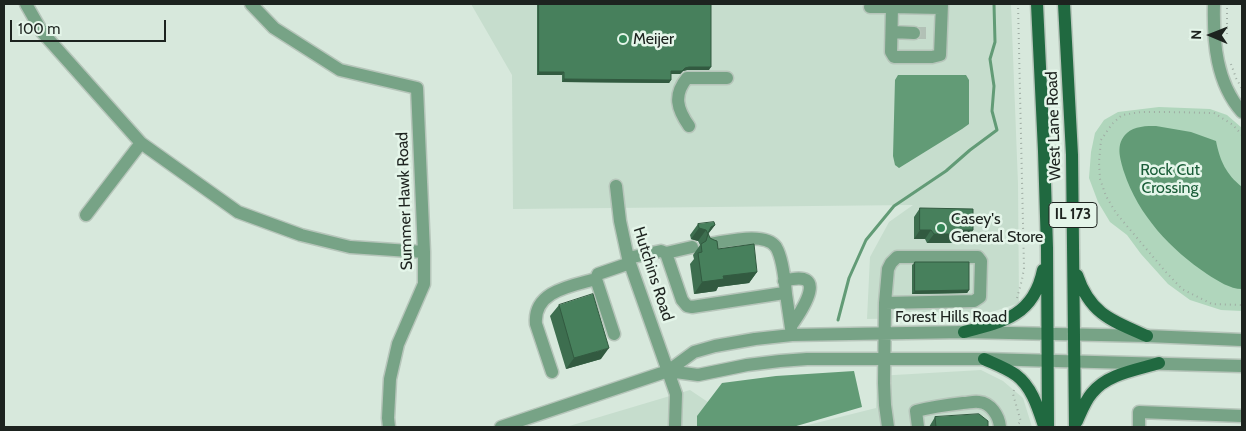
<!DOCTYPE html>
<html>
<head>
<meta charset="utf-8">
<style>
  body { margin:0 }
  #map { position:relative; width:1246px; height:431px; overflow:hidden; background:#d7e8dc; font-family:Cabin,sans-serif }
  canvas { display:block }
  .frame { position:absolute; inset:0; border:5px solid #1d231f; pointer-events:none }
  .north { position:absolute; left:1186px; top:10px; width:50px; height:50px; -webkit-text-stroke:4px #e4f5e9; paint-order:stroke; rotate:271deg; font-size:14px; font-weight:700; line-height:20px; text-align:center; color:#1d231f }
  .north::after { content:''; display:block; margin:auto; width:18px; height:22px; background:#1d231f; clip-path:polygon(50% 0,100% 100%,50% 72%,0 100%) }
  .scale { position:absolute; left:10px; top:20px; width:156px; height:22px; box-sizing:border-box; border:2px solid #1d231f; border-top:0; padding-left:6px; font-size:15px; line-height:18px; white-space:nowrap; color:#1d231f; -webkit-text-stroke:4px #e4f5e9; paint-order:stroke }
</style>
</head>
<body>
<div id="map">
<canvas width="1246" height="431"></canvas>
<div class="frame"></div>
<div class="north">N</div>
<div class="scale">100 m</div>
</div>
<script>
const context = document.querySelector('canvas').getContext('2d');
context.lineJoin = 'round';
function fill(path, color) { context.fillStyle = color; context.fill(path, 'evenodd'); }
function stroke(path, color, width, dash) { context.strokeStyle = color; context.lineWidth = width; context.lineCap = dash ? 'butt' : 'round'; context.setLineDash(dash || []); context.stroke(path); }
function drawText(font, color, halo, rows, align = 'center') {
  context.font = font + ' Cabin,sans-serif'; context.lineWidth = 5; context.setLineDash([]); context.textBaseline = 'middle'; context.strokeStyle = halo; context.fillStyle = color; for (const [text, x, y, turn = 0] of rows) {
    context.save(); context.translate(x, y); context.rotate((+turn || 0) * Math.PI / 180); context.textAlign = isNaN(turn) ? turn : align; if (halo) context.strokeText(text, 0, 0); context.fillText(text, 0, 0); context.restore();
  }
}
const built = new Path2D(`
  M471,4H1011L1018,184L1019,303L980,316L867,319L870,257L889,222L913,205L513,209L512,75Z
  M981,370L1003,381L1023,398L1032,427H800L876,408L877,376Z
  M690,390L745,427H566Z`);
const green = new Path2D(`
  M1159,107L1210,109L1227,115L1242,128V311L1221,310L1190,300L1168,284L1141,254L1127,235L1110,222L1098,202L1089,178L1091,152L1095,133L1104,120L1118,112Z`);
const water = new Path2D(`
  M898,75H966L969,80V124L962,129L899,168L895,165L893,156L895,80Z
  M1156,126L1191,132L1216,141C1220,161 1226,174 1242,187V289C1230,289 1218,281 1207,274C1171,250 1138,215 1124,172C1120,158 1115,144 1127,133C1134,126 1147,126 1156,126Z
  M854,371L862,407L793,427H697V416L722,383L776,376Z`);
const stream = new Path2D(`
  M838,320L849,278L866,240L894,206L946,171L970,150L997,130L992,111L994,86L990,59L995,42L994,4`);
const minorTunnel = new Path2D(`
  M914,33H928`);
const path = new Path2D(`
  M1227,34V4
  M1231,64L1236,78L1242,89
  M1242,135L1233,125L1214,113L1168,112H1141L1122,115L1112,124L1101,140L1099,162L1100,179L1106,196L1116,213L1165,271L1182,289L1212,304L1242,305
  M1017,298L1022,280L1024,268L1018,4
  M1014,390L1013,394L1021,422L1016,425`);
const minor = new Path2D(`
  M26,4L42,32L141,143L238,212L301,235L350,247L424,252
  M251,4L274,28L340,70L417,88L424,252V284L398,344L390,379L388,418L389,427
  M1214,4C1213,41 1216,83 1242,112
  M870,7H892L891,52L894,57H932L940,55L942,4
  M892,7L941,8
  M892,32L914,33
  M689,126C677,109 673,95 687,78H727
  M616,186L620,221L628,258L676,394L675,427
  M86,215L141,143
  M708,244C725,242 765,231 776,247C782,257 785,282 786,294
  M666,253L692,247
  M628,258L661,251L666,253L682,300L687,306L692,307L784,293L786,294L792,335
  M784,281C830,268 803,309 791,326
  M885,303L974,301L980,297L981,261L978,257H897L891,263L888,269L885,303L884,383L885,405L888,427
  M614,334L596,279L598,274L630,263
  M668,371L698,375L747,365L780,361L807,359H984L1242,366
  M552,372L536,324C533,291 571,286 596,279
  M501,427L668,371L694,352L715,346L755,339L792,335L964,332L1147,336L1242,340
  M918,427L916,411C932,407 946,405 963,403C968,403 974,401 979,402C991,403 999,416 1000,427
  M1139,427V412L1242,416`);
const major = new Path2D(`
  M1037,4L1044,151L1047,248L1048,427
  M1064,4L1072,155L1075,427
  M1077,275C1090,314 1112,321 1147,336
  M964,332C1004,322 1034,315 1043,270
  M984,359C995,364 1006,368 1016,375C1032,387 1038,408 1044,426
  M1077,421C1081,412 1085,401 1092,393C1107,374 1136,370 1159,363`);
const wall = new Path2D(`
  M537,4H711L709,70H687L683,71L680,74H671V80L669,83L562,82V75H537Z
  M920,208L973,230L967,239H957L954,243H927L925,239H914V217Z
  M698,224L715,225L708,234L710,238L718,249L757,272L749,283L718,287L716,291L694,294L690,264L694,259L693,255L700,245L698,241L691,239L690,235Z
  M915,262L969,290L967,293L912,294V265Z
  M559,305L601,359L566,369L550,316Z
  M935,417L988,427H929Z`);
const shadedWall = new Path2D(`
  M689,67H711L709,70H687L683,71L680,74H669L671,71Z
  M539,72H564L562,75H537Z
  M564,79L671,80L669,83L562,82Z
  M715,225L708,234L711,227Z
  M699,228L706,230L698,241L691,239Z
  M920,230H931L925,239H914Z
  M962,230H973L967,239H957L954,243H927L934,234Z
  M757,272L749,283L718,287L716,291L694,294L702,282L723,276Z
  M969,290L967,293L912,294L915,291Z
  M609,348L601,359L566,369L574,358Z`);
const building = new Path2D(`
  M539,4H711V67H689L685,68L682,71H671V80L564,79V72H539Z
  M920,208L973,209V230H962L960,234H934L931,230H920Z
  M714,222L715,225L711,227L708,233L710,238L714,240L717,241L718,249L754,244L757,272L723,276L724,279L702,282L698,253L702,252L701,244L706,241L708,234L706,230L699,228L698,224Z
  M915,262H969V290L915,291Z
  M593,294L609,348L574,358L559,305Z
  M979,414L988,421V427H936L935,417Z`);
const markers = [
  [623,39,5,"#358657"],
  [941,228,5,"#358657"]
];
const shields = [
  [1073,215,48]
];
const shieldNames = [
  ["IL 173",1073,215]
];
const poiNames = [
  ["Meijer",633,39],
  ["Casey's",951,219],
  ["General Store",951,237]
];
const streetNames = [
  ["West Lane Road",1054,126,-92],
  ["Summer Hawk Road",405,201,-92],
  ["Hutchins Road",653,274,72],
  ["Forest Hills Road",951,317]
];
const parkNames = [
  ["Rock Cut",1170,170],
  ["Crossing",1170,188]
];
fill(built, '#c6ddcd');
fill(green, '#b0d6bc');
fill(water, '#629b76');
stroke(stream, '#629b76', 3);
stroke(minorTunnel, '#b2c1b6', 12, [12, 6]);
stroke(minor, '#b6c5ba', 15);
stroke(major, '#b6c5ba', 15);
stroke(path, '#9faca3', 2, [1, 4]);
stroke(minor, '#77a386', 12);
stroke(major, '#206940', 12);
fill(wall, '#3d6e4f');
fill(shadedWall, '#325a40');
fill(building, '#47805c');
stroke(building, '#325a40', 1);
for (const [x, y, r, color] of markers) { const dot = new Path2D(); dot.arc(x, y, r, 0, 2 * Math.PI); context.fillStyle = color; context.fill(dot); stroke(dot, '#e4f5e9', 2); }
for (const [x, y, w] of shields) { const box = new Path2D(); box.roundRect(x - w / 2, y - 12.5, w, 25, 4); context.fillStyle = '#e4f5e9'; context.fill(box); stroke(box, '#1d231f', 1); }
drawText('bold 15px', '#1d231f', null, shieldNames);
drawText('16px', '#1d231f', '#e4f5e9', poiNames, 'left');
drawText('16px', '#1d231f', '#e4f5e9', streetNames);
drawText('16px', '#1a5d38', '#e4f5e9', parkNames);
</script>
</body>
</html>
